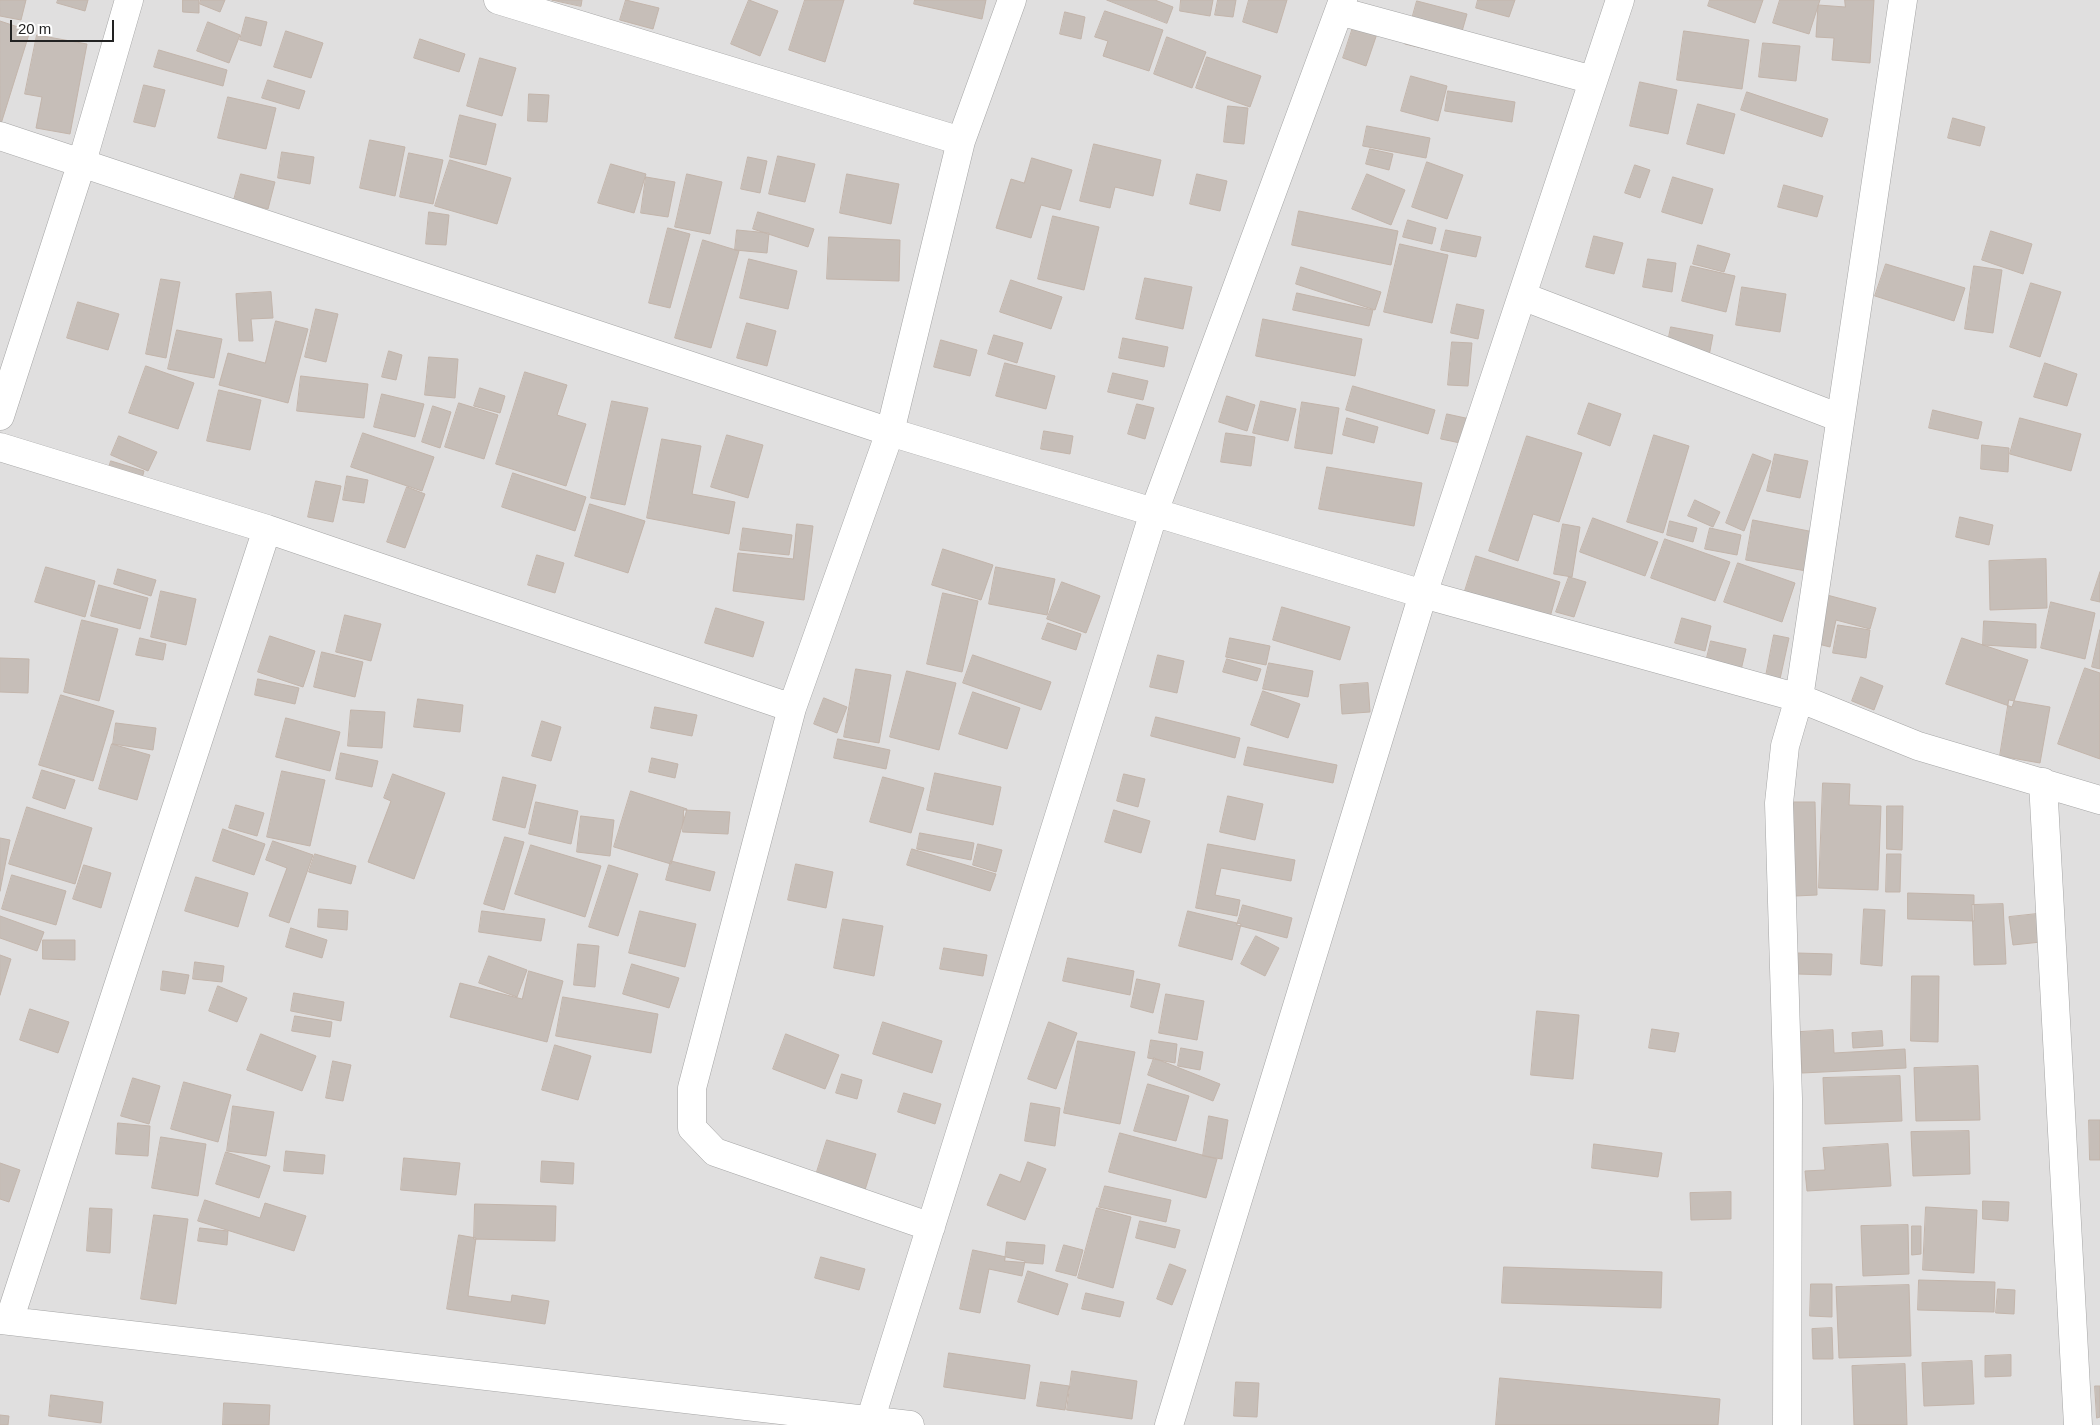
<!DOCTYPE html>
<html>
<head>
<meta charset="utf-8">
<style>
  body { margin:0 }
  #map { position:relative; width:2100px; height:1425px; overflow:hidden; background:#f1eee9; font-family:Helvetica,sans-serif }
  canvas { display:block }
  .scale { position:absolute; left:10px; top:20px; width:104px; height:22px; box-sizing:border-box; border:2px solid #222; border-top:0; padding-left:6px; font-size:15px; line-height:18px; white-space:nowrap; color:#222; -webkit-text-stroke:4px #fff; paint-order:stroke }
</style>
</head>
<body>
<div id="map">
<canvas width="2100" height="1425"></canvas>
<div class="scale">20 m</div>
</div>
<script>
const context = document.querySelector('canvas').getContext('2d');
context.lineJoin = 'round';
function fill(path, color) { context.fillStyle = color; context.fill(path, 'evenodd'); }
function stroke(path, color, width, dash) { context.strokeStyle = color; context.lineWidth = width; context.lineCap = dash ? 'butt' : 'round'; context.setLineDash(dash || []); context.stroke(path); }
const residential = new Path2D(`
  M0,0H2100V1425H0Z`);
const building = new Path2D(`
  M0,0H26L21,20L0,16Z
  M58,0H88L85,11L57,3Z
  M183,0H199V13L183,12Z
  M201,0H225L220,12L200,4Z
  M552,0H582L581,6Z
  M626,0L659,8L653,29L620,20Z
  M749,0L778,11L760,56L731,44Z
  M805,0H844L825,62L789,50Z
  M915,0H986L982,19L914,4Z
  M1107,0H1155L1173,7L1167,23Z
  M1181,0H1213L1210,16L1180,11Z
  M1218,0H1236L1233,17L1215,15Z
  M1249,0H1287L1277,33L1243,22Z
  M1478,0H1515L1509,17L1476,8Z
  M1710,0H1763L1755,23L1708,6Z
  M1780,0H1820L1809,34L1773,23Z
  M1845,0H1874L1870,63L1832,60L1834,38L1816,37L1818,5L1845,7Z
  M1417,1L1467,14L1455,56L1405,44Z
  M1105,11L1163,30L1149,71L1103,56L1108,41L1095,37Z
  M1065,12L1085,17L1081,39L1060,34Z
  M1358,12L1382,19L1366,66L1343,58Z
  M246,17L267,22L261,46L240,40Z
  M0,21L30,31L0,127Z
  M208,22L240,35L229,63L197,51Z
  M286,31L323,43L311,78L274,67Z
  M1684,31L1749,40L1742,89L1677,80Z
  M37,35L87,44L70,134L36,128L42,97L25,94Z
  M1167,37L1206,52L1192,88L1154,74Z
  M420,39L465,54L459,72L414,58Z
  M1763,43L1800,46L1796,81L1759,77Z
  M159,50L227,70L223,86L154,67Z
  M1207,57L1261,76L1250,107L1196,88Z
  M480,58L516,68L502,116L467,106Z
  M1411,76L1447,86L1438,121L1401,111Z
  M268,80L305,91L299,109L262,98Z
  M1640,82L1677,90L1668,134L1630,126Z
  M144,85L165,90L155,127L134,122Z
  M1448,91L1515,102L1512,122L1445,111Z
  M1747,92L1828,119L1822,137L1741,110Z
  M529,94L549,95L547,122L528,121Z
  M228,97L276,108L266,149L218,138Z
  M1698,104L1735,114L1724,154L1687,144Z
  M1228,106L1248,108L1244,144L1224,142Z
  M460,115L496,124L486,165L450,157Z
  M1953,118L1985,127L1980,146L1948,138Z
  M1367,126L1430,138L1426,158L1363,146Z
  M370,140L405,147L395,196L360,188Z
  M1094,144L1161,160L1153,196L1115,187L1110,208L1080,201Z
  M1370,149L1393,154L1389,170L1366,164Z
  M282,152L314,157L310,184L278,178Z
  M409,153L443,160L433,204L400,197Z
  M778,156L815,164L805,202L769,194Z
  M748,157L767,161L760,193L741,189Z
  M1032,158L1072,170L1060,210L1041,205L1031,238L996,228L1011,179L1024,183Z
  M450,160L511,178L497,224L435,206Z
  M1427,162L1463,175L1447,219L1412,207Z
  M611,164L646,174L634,213L598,203Z
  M1635,165L1650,170L1640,198L1625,193Z
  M241,174L275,182L268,209L234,200Z
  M687,174L722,182L710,234L675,227Z
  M847,174L899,184L891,224L840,213Z
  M1197,174L1227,181L1220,211L1190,204Z
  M1367,174L1405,190L1391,225L1352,209Z
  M646,177L675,182L668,217L641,213Z
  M1673,177L1713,189L1702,224L1662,212Z
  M1784,185L1823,196L1817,217L1778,207Z
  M1299,211L1398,231L1391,265L1292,245Z
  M429,212L449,215L446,245L426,244Z
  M758,212L814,229L808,247L753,229Z
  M1053,216L1099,227L1084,290L1038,279Z
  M1408,220L1436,228L1432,244L1403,237Z
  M668,228L690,234L670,308L649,303Z
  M737,230L769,233L767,253L735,250Z
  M1446,230L1481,237L1476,257L1441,250Z
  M1991,231L2032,244L2023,274L1982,260Z
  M1594,236L1623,243L1614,274L1586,267Z
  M829,237L900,240L899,281L827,279Z
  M703,240L739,251L711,348L675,338Z
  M1400,244L1448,255L1432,323L1384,312Z
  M1698,245L1730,254L1724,272L1693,264Z
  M749,259L797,271L788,309L740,298Z
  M1648,259L1676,263L1672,292L1643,287Z
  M1886,264L1965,288L1954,321L1875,296Z
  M1691,266L1735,276L1726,312L1682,301Z
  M1974,266L2002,270L1993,333L1965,329Z
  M1301,267L1381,292L1375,310L1296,284Z
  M1145,278L1192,287L1183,329L1136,319Z
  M161,279L180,282L166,358L146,354Z
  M1011,280L1062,297L1051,329L1000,312Z
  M2031,283L2061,292L2040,357L2010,347Z
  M1742,287L1786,294L1780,332L1736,325Z
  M271,292L273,318L251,319L253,341H239L236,294Z
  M1297,293L1373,310L1369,326L1293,310Z
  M78,302L119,314L108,350L67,338Z
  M1457,304L1484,310L1478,339L1451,333Z
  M316,309L338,314L326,362L305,357Z
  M1263,319L1362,339L1355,376L1256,356Z
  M276,321L308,329L288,403L219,385L228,353L265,363Z
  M747,323L776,331L767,366L737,358Z
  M1671,327L1713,335L1709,356L1667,347Z
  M177,330L222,339L214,378L168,369Z
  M994,335L1023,343L1017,363L988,354Z
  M1123,338L1168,347L1164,367L1119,358Z
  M941,340L977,350L970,376L934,367Z
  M1452,342L1472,343L1468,386L1448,385Z
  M389,351L402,355L396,380L382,377Z
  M429,357L458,359L455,398L425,395Z
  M1005,363L1055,376L1046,409L996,396Z
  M2045,363L2077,374L2067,406L2034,397Z
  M146,366L194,383L178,429L129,413Z
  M525,372L567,385L557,415L586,424L566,486L496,464Z
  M1113,373L1148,381L1143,400L1108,392Z
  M301,376L368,384L364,418L297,411Z
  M1353,386L1435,410L1428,434L1346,410Z
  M480,388L505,396L500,413L474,406Z
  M219,390L261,400L250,450L207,441Z
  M382,394L424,404L415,437L374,427Z
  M1227,396L1255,405L1247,431L1219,422Z
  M612,401L648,408L625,505L591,498Z
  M1261,401L1296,409L1288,441L1253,433Z
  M1302,402L1339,408L1332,454L1295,448Z
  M459,403L498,415L484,459L445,447Z
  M1589,403L1621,414L1610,446L1578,434Z
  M1137,404L1154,408L1145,439L1128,434Z
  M433,406L451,412L440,448L422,442Z
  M1933,410L1982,422L1978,439L1929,428Z
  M1447,414L1470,419L1465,444L1441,439Z
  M1347,418L1378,427L1374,443L1343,435Z
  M2020,418L2081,434L2071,471L2010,454Z
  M1044,431L1073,436L1070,454L1041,449Z
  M363,433L434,457L422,491L351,467Z
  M1226,433L1255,437L1251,466L1221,462Z
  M727,435L763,445L748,498L711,487Z
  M1654,435L1689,446L1663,533L1627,522Z
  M119,436L157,452L148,471L111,455Z
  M1527,436L1582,453L1559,522L1533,514L1518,561L1489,551Z
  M662,439L701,446L692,494L735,502L729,534L647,518Z
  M1982,445L2009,448L2008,472L1981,469Z
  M1753,454L1771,461L1744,531L1726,523Z
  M1775,454L1808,461L1800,498L1767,491Z
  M111,461L144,471L138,494L104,484Z
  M1327,467L1422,483L1414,526L1319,509Z
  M513,473L586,497L575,531L502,507Z
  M347,476L368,480L364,503L343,500Z
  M316,481L341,486L333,522L308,517Z
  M407,487L425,494L405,548L387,542Z
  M1695,500L1720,512L1713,527L1688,516Z
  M590,504L645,521L628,573L575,556Z
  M1960,517L1993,525L1989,545L1956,537Z
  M1593,518L1658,542L1645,576L1580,552Z
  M1753,520L1824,534L1817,573L1746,560Z
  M1670,521L1697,528L1693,542L1667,535Z
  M797,524L813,526L804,600L733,591L738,553L793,559Z
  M1563,524L1580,527L1572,577L1554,574Z
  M743,528L792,535L789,555L740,550Z
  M1710,528L1741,535L1737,555L1705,549Z
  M1665,539L1730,562L1715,601L1651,578Z
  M943,549L993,565L981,600L932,585Z
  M537,555L564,563L555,593L528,585Z
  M1476,556L1560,582L1550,617L1465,591Z
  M2046,559L2047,608L1990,610L1989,561Z
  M1738,563L1795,583L1782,622L1724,602Z
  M46,567L95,581L85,617L35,602Z
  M996,567L1055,579L1047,615L989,604Z
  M118,569L156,580L151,596L114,584Z
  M2100,572V602L2091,600Z
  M1569,577L1586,582L1574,617L1556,612Z
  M1062,582L1100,596L1086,633L1047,619Z
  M99,585L148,598L140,629L91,616Z
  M161,591L196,599L186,645L151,637Z
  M1812,591L1876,608L1870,629L1836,620L1830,647L1799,639Z
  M943,593L978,601L962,672L927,664Z
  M2051,602L2095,613L2085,659L2041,648Z
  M1282,607L1350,627L1340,660L1273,640Z
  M716,608L764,622L753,657L705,643Z
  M345,615L381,624L371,661L336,652Z
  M1682,618L1711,626L1705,651L1675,643Z
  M82,620L118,629L99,701L64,692Z
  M1984,621L2036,624V648L1983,645Z
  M1048,623L1081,634L1076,650L1042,639Z
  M1838,625L1870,630L1866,658L1833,653Z
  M2100,630V669L2092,667Z
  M1774,635L1789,638L1780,679L1766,676Z
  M270,636L315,651L303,687L258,672Z
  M140,638L166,644L163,660L136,655Z
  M1230,638L1270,646L1266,665L1226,657Z
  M1962,638L2028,660L2012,707L1946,684Z
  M1711,641L1746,649L1741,670L1706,662Z
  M322,652L363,662L355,697L314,687Z
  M973,655L1051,682L1041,710L963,683Z
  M1158,655L1184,661L1177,693L1150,687Z
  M0,658L29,659L28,693L0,692Z
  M1227,659L1261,669L1257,681L1223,672Z
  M1269,663L1313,671L1308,697L1263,689Z
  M2085,668L2100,673V759L2058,744Z
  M856,669L891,675L879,743L844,737Z
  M907,671L956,683L939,750L890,737Z
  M1861,677L1883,686L1874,710L1852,701Z
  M258,679L299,688L295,704L255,695Z
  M1368,683L1370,712L1342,714L1340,685Z
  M1263,691L1300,704L1288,738L1251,725Z
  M973,692L1020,708L1007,749L959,734Z
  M61,695L114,711L93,781L39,765Z
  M824,698L847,707L837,733L814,724Z
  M418,699L463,705L460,732L414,727Z
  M2009,700L2050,707L2040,763L2000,756Z
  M655,707L697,715L692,736L651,728Z
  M351,710L385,712L382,748L348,746Z
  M1156,717L1240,738L1235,758L1151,736Z
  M286,718L340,732L330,771L276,757Z
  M542,721L561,727L551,761L532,756Z
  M116,723L156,728L153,750L113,744Z
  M838,739L890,750L886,769L834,758Z
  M112,744L150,755L137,800L99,789Z
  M1248,747L1337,765L1333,783L1244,765Z
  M341,753L378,761L372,787L336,779Z
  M652,758L678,764L675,778L649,772Z
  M42,770L75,780L65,809L33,798Z
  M282,771L325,780L310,846L267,837Z
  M935,773L1001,787L993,825L927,810Z
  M393,774L445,793L414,879L368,862L391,801L384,798Z
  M1124,774L1145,779L1138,807L1117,801Z
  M503,777L536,785L525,828L493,820Z
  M883,777L924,788L911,833L870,822Z
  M1823,783L1850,784L1849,805L1881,806L1878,890L1819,888Z
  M631,791L687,809L671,864L614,847Z
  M1228,796L1263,804L1255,840L1220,832Z
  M536,802L578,811L571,844L529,834Z
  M1793,802H1815L1817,895L1795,896Z
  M236,805L264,813L257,836L229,828Z
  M1887,806H1903L1902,850L1887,849Z
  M27,807L92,828L75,884L9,864Z
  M684,810L730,812L728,834L683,832Z
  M1114,810L1150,821L1141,853L1105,842Z
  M581,816L614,820L610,856L577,852Z
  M223,829L265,844L254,875L213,861Z
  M920,833L974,843L971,860L917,849Z
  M505,837L524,842L504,910L484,904Z
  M0,838L10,840L0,891Z
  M273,841L313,855L289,923L269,916L287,868L266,860Z
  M978,844L1002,850L996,872L973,865Z
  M1208,844L1295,860L1291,881L1221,868L1215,895L1240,900L1237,916L1196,908Z
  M531,845L601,866L585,917L515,894Z
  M912,849L996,874L990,891L907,865Z
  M315,854L356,866L351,884L309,872Z
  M1887,854H1901L1900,892H1886Z
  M671,861L715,872L710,891L666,880Z
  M796,864L833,872L826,908L788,900Z
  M84,865L111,873L101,908L73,899Z
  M609,865L638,874L618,936L589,927Z
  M12,875L66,891L56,925L2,909Z
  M196,877L248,893L238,927L185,911Z
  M1908,893L1974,895V921L1908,919Z
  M2003,904L2006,964L1974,965L1972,905Z
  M1243,905L1292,918L1287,938L1237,925Z
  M319,909L348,911L347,930L318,927Z
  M1864,909L1885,910L1882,966L1861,964Z
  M482,911L545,919L541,941L479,932Z
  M640,911L696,924L685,967L629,953Z
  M1188,911L1241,924L1232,960L1179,946Z
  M2046,913L2050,941L2013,945L2009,917Z
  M0,916L44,932L37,951L0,938Z
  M843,919L883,926L874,976L834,968Z
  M291,928L327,940L322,958L286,947Z
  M1256,936L1279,948L1265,976L1241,964Z
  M43,940H75V960L43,959Z
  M578,944L599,946L595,987L574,985Z
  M944,948L987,955L983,976L940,969Z
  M1797,953L1832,954L1831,975L1797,974Z
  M0,955L11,959L0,995Z
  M489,956L527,970L517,997L479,983Z
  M1068,958L1134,971L1130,995L1063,981Z
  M195,962L224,966L222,982L193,979Z
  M632,964L679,978L669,1008L623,994Z
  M163,971L189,975L185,994L161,990Z
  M529,971L563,981L547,1042L450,1017L460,983L522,999Z
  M1912,976H1939L1938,1042L1911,1041Z
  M1137,979L1160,984L1153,1013L1131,1007Z
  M218,986L247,998L237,1022L209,1011Z
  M294,993L344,1002L341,1021L291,1011Z
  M1166,994L1204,1001L1197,1040L1159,1033Z
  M563,997L658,1014L651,1053L556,1036Z
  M30,1009L69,1022L58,1053L20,1040Z
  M1537,1011L1579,1015L1573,1079L1531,1075Z
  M295,1016L332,1022L330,1037L292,1031Z
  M883,1022L942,1041L932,1073L873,1054Z
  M1049,1022L1077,1033L1056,1089L1028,1079Z
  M1652,1029L1679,1033L1675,1052L1649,1048Z
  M1833,1030L1834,1053L1905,1049L1906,1068L1802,1073L1800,1032Z
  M1882,1031L1883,1046L1853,1048L1852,1033Z
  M261,1034L316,1056L302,1091L247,1070Z
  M786,1034L839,1055L825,1089L773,1069Z
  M1151,1040L1177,1044L1175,1063L1148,1058Z
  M1078,1041L1135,1052L1120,1124L1064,1113Z
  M555,1045L591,1056L578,1100L542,1090Z
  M1181,1048L1203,1052L1200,1070L1178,1066Z
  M1154,1058L1220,1084L1213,1101L1148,1075Z
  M333,1061L351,1065L343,1101L326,1098Z
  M1978,1066L1980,1120L1916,1121L1914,1068Z
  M842,1074L862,1080L857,1099L836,1093Z
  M1900,1076L1902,1121L1825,1124L1823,1078Z
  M133,1078L160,1086L149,1124L121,1116Z
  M184,1082L231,1095L218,1142L171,1129Z
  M1148,1084L1189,1096L1176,1141L1134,1131Z
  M904,1093L941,1104L935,1124L898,1112Z
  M1031,1103L1060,1108L1055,1146L1025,1141Z
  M233,1106L274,1112L266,1156L227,1151Z
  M1209,1116L1228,1120L1222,1159L1203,1156Z
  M2089,1120H2100V1160H2090Z
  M118,1123L150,1126L148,1156L116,1154Z
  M1969,1131L1970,1174L1913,1176L1911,1132Z
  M1120,1133L1217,1159L1206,1198L1109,1172Z
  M161,1137L206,1144L198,1196L152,1188Z
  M827,1140L876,1154L865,1190L816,1175Z
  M1594,1144L1662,1153L1658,1177L1592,1168Z
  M1888,1144L1891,1186L1807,1191L1805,1171L1825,1170L1823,1148Z
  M286,1151L325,1155L323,1174L284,1171Z
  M226,1152L270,1166L259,1198L216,1184Z
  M404,1158L460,1163L456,1195L401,1190Z
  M542,1161L574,1163L573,1184L541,1182Z
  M1028,1162L1046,1169L1025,1220L987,1205L1000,1174L1020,1182Z
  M0,1163L20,1170L9,1202L0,1199Z
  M1105,1186L1171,1200L1166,1222L1099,1207Z
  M1731,1192V1219L1691,1220L1690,1193Z
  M205,1200L260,1218L265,1203L306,1216L294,1251L198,1221Z
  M1983,1201L2009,1202L2008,1221L1983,1219Z
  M475,1204L556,1206L555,1241L474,1239Z
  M1926,1207L1977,1210L1974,1273L1923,1270Z
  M90,1208L112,1209L110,1253L87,1251Z
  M1097,1208L1131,1217L1113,1288L1078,1278Z
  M154,1215L188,1219L176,1304L141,1299Z
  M1140,1221L1180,1230L1175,1248L1136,1238Z
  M1908,1225L1909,1274L1863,1276L1861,1226Z
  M1912,1226H1921V1254L1912,1255Z
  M200,1228L228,1231L227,1245L198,1241Z
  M459,1235L476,1238L468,1296L511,1302L512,1295L549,1301L545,1324L447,1309Z
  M1007,1242L1045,1245L1043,1264L1005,1261Z
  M1064,1245L1083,1250L1076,1276L1056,1271Z
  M973,1250L1025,1261L1022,1276L989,1269L980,1313L960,1309Z
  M821,1257L865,1269L859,1290L815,1278Z
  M1170,1264L1186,1270L1172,1305L1157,1299Z
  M1504,1267L1662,1272L1661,1308L1502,1303Z
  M1028,1271L1068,1284L1058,1315L1018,1302Z
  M1919,1280L1995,1282L1994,1312L1918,1310Z
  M1811,1284H1832V1317L1810,1316Z
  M1909,1285L1911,1356L1839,1358L1836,1287Z
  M1998,1289L2015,1290L2014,1314L1996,1313Z
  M1086,1293L1124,1302L1120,1317L1082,1309Z
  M1832,1328L1833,1359H1813L1812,1329Z
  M949,1353L1030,1365L1025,1399L944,1387Z
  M2011,1355V1376L1985,1377V1356Z
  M1972,1361L1974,1404L1924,1406L1922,1363Z
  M1905,1364L1907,1425H1854L1852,1366Z
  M1072,1371L1137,1381L1132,1419L1067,1410Z
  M1500,1378L1720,1399L1718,1425H1496Z
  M1041,1382L1069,1386L1065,1410L1037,1406Z
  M1236,1382L1259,1383L1257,1417L1234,1416Z
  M2095,1386H2100V1417L2097,1418Z
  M51,1395L103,1402L101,1423L49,1416Z
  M224,1403L270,1405L269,1425H223Z
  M0,1415L9,1416L8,1425H0Z`);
const minor = new Path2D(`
  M498,0L961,141
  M1339,11L1593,80
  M0,136L890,432L1423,594L1799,698L1918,746L2100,800
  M1522,296L1840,418
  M0,416L82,162L129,0
  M0,447L267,529L792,708
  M2043,782L2078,1425
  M931,1227L715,1152L692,1128V1088L792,708L890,432L961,141L1012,0
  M0,1320L910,1425
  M9,1321L267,529
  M870,1421L1154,512L1343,0
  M1169,1425L1423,594L1620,0
  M1787,1425L1788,1099L1779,803L1785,746L1799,698L1903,0`);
fill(residential, '#e0dfdf');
fill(building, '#c6beb8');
stroke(building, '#c3b5ab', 1);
stroke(minor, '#a6a6a6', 29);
stroke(minor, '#fff', 28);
</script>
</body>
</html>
